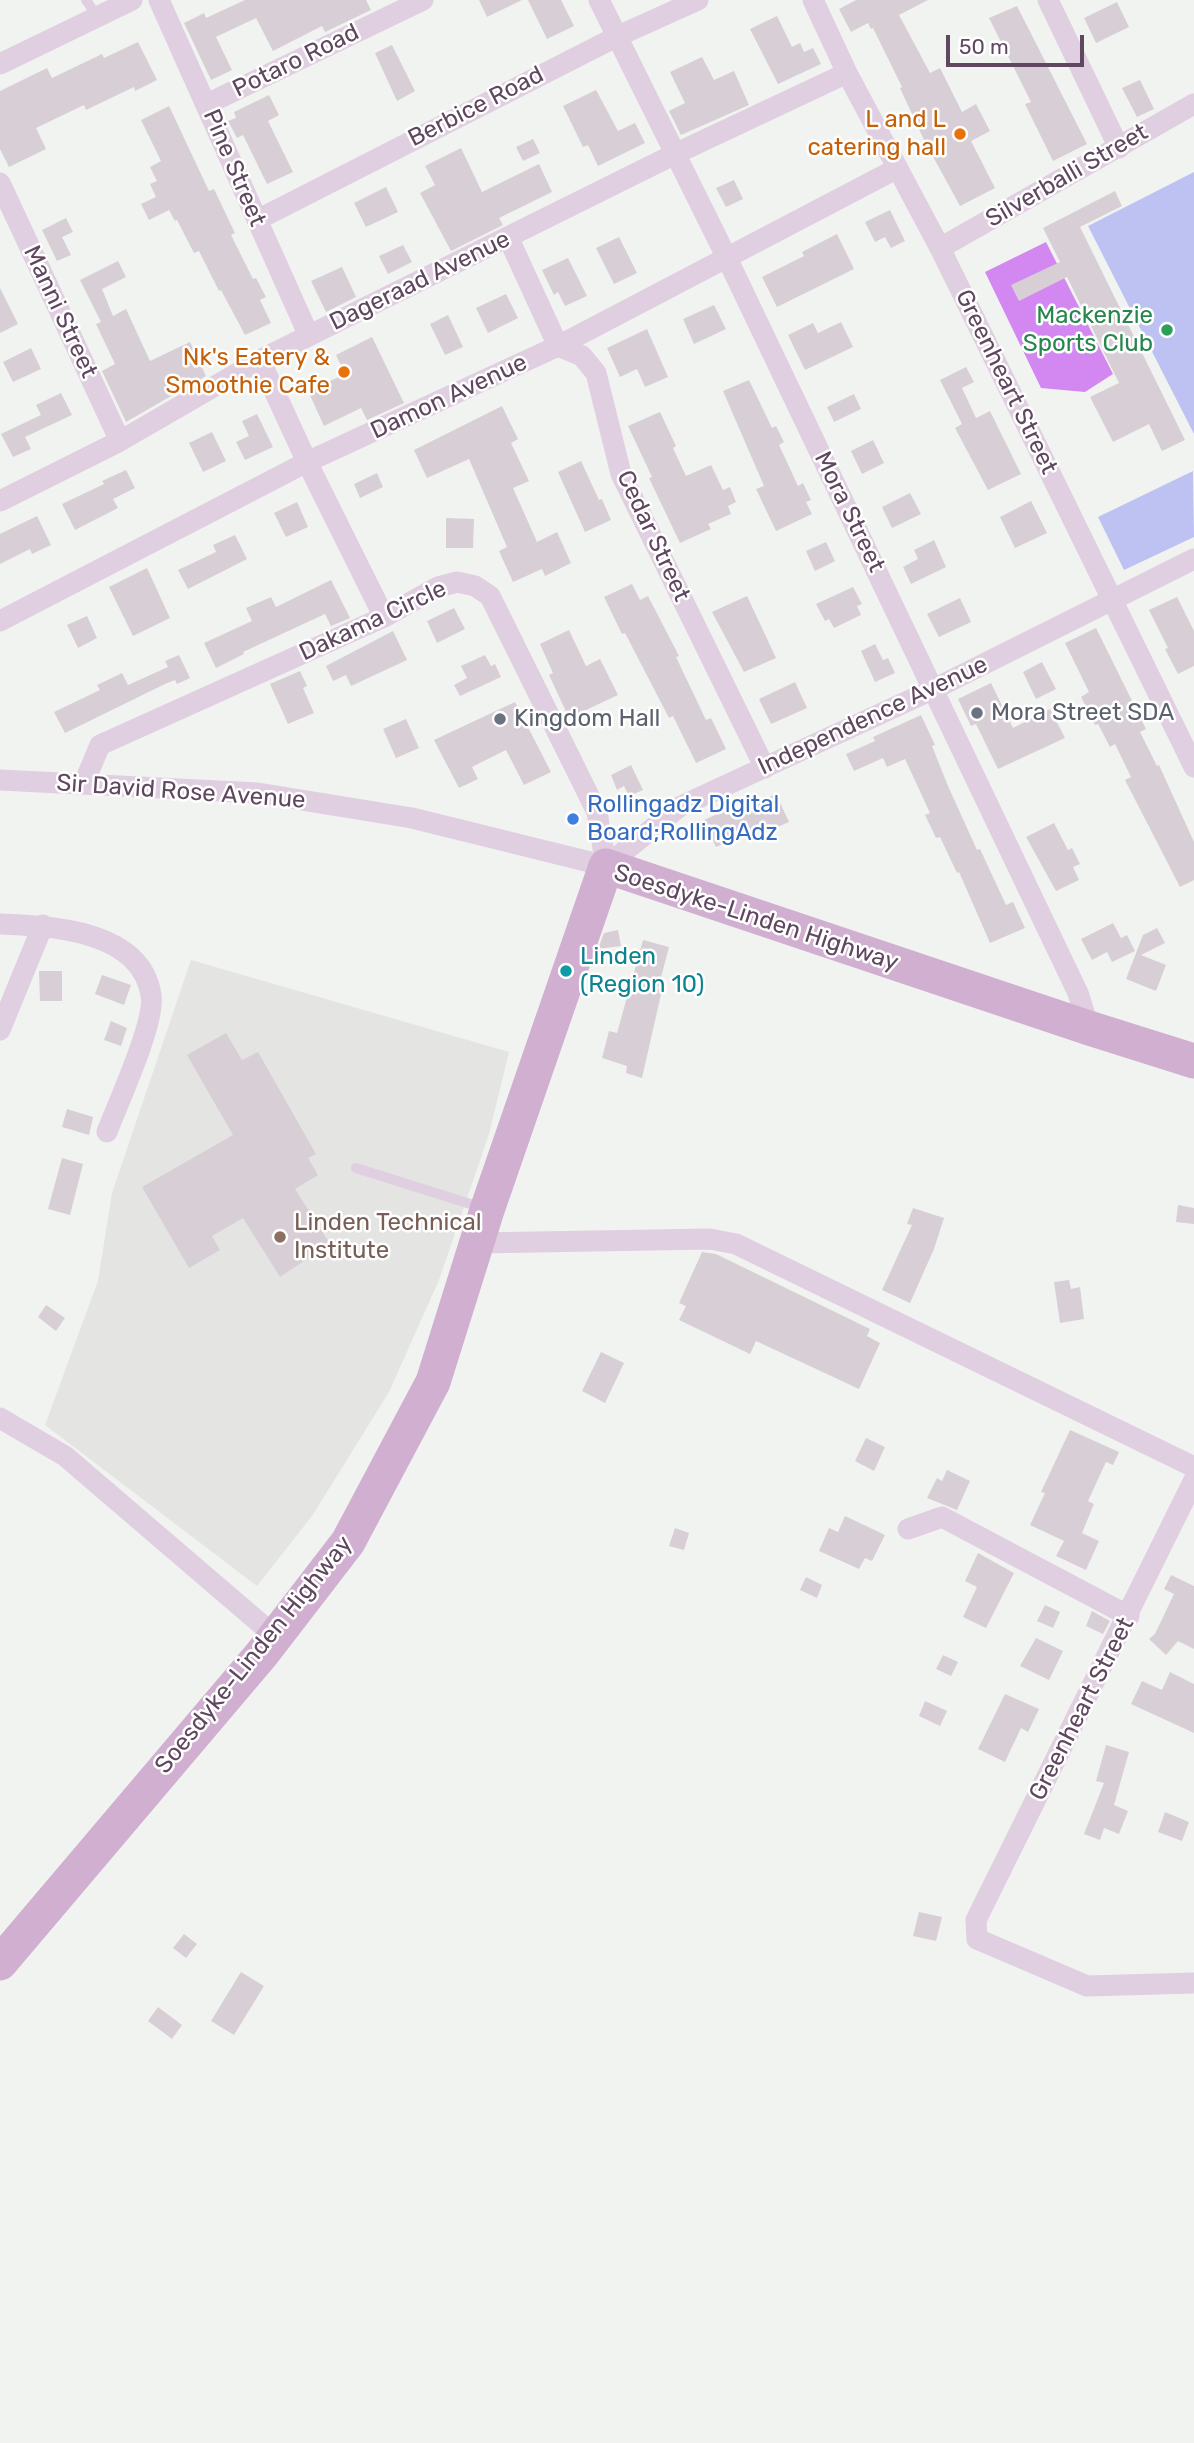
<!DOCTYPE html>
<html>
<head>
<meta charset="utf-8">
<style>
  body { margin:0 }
  #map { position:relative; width:1194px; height:2443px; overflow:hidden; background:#f1f3f0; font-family:Rubik,sans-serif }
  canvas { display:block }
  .scale { position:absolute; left:946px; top:35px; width:138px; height:32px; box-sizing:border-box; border:4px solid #5f475f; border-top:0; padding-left:9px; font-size:21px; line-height:24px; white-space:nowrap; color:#5f475f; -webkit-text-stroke:5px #fff; paint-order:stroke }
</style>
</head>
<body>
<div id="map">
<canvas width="1194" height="2443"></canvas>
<div class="scale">50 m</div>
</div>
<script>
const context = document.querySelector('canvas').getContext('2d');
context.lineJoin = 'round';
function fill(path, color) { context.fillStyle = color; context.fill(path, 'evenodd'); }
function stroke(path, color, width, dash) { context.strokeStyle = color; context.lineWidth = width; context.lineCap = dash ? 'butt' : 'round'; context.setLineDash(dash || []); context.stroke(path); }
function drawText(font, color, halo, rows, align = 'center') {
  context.font = font + ' Rubik,sans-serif'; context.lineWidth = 5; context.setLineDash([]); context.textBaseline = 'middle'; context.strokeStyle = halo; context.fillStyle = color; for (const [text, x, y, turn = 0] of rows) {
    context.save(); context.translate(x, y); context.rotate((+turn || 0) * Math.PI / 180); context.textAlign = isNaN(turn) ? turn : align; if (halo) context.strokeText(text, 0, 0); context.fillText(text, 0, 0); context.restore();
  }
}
const education = new Path2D(`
  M191,960L509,1052L489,1134L439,1280L389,1392L312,1516L257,1586L45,1425L98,1281L112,1193Z`);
const green = new Path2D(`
  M1194,172V434L1088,226Z
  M1193,471L1194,537L1124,570L1098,517Z`);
const water = new Path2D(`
  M1046,242L1113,374L1085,392L1041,388L985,272Z`);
const building = new Path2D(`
  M245,0H366L371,10L325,32L322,26L273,51L256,18L216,37L232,70L211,80L184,23L204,13L206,18Z
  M479,0H522L487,17Z
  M528,0H561L574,26L547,39Z
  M856,0H928L899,15L930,73L940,68L962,112L976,104L990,131L971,141L995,188L960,206L925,142L900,88L902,87L873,28L871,29L868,23L851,32L839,9Z
  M1117,2L1129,27L1096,43L1084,18Z
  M1017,6L1087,144L1053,161L1025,104L1031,102L989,18Z
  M777,16L792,47L800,43L804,52L813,48L821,64L778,84L750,29Z
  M138,42L157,80L135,91L134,87L86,110L84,105L36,128L46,149L9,167L0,149V91L47,68L52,78L102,54L104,58Z
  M392,45L415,91L397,101L375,53Z
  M702,57L714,80L734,71L749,105L681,135L669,111L685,103L670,72Z
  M1140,80L1154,109L1137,117L1122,88Z
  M596,90L618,131L635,123L645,143L598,166L588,145L583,147L563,106Z
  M269,95L279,115L268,121L293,172L267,184L243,135L237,138L228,121L236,118L234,112Z
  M169,106L209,191L214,189L235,233L231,235L253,279L256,278L266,297L260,300L271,323L245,335L221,290L219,291L199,251L194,253L177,220L175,221L169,210L149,220L141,204L156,197L150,184L157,181L150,167L161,161L141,120Z
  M533,139L540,153L523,161L516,147Z
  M461,148L482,192L539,164L552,192L499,218L503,225L451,251L420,193L435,185L425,166Z
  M734,180L743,199L726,207L716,188Z
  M386,187L398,212L366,227L354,203Z
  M1115,191L1122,206L1080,227L1185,440L1162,451L1149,424L1113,442L1090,397L1119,383L1067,277L1019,301L1011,285L1060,262L1043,228Z
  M890,210L905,241L891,248L885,237L875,242L865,222Z
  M66,218L73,232L62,237L71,255L57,261L42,230Z
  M837,234L854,269L777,307L762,277L804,256L802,252Z
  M619,237L637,273L614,284L596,248Z
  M403,245L412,262L388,274L379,256Z
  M568,258L587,296L565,306L558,292L554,295L542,270Z
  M118,261L126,277L102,289L113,316L126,309L150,361L190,342L206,376L126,422L102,371L115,364L96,324L101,322L80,280Z
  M342,267L356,297L326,312L311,281Z
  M0,288L18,324L0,333Z
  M506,294L518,318L488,333L476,308Z
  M714,305L726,329L694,344L683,319Z
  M448,315L463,347L445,355L430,324Z
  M841,322L853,347L805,370L788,335L813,323L818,333Z
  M647,329L668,377L645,387L637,369L620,377L607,348Z
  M372,337L404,403L367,420L361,408L324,426L308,391L345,374L336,355Z
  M31,348L41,369L13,382L3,362Z
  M966,367L974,382L962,388L976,418L990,411L1021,474L988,490L955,428L962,424L940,380Z
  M749,380L772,428L776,426L784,442L779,445L798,486L803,483L811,500L806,502L812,514L776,531L756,489L764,486L723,391Z
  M61,393L72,415L25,437L31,449L13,457L1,434L41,415L36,405Z
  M854,394L861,409L834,422L827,407Z
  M502,406L518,439L511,443L529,481L513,488L537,542L557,532L571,563L545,576L542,569L513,582L499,551L507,547L469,459L427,478L414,450Z
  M660,412L676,446L673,448L686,476L711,465L723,490L730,487L736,502L728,506L731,514L708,524L711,529L680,543L649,478L652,477L628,426Z
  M257,414L273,447L245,460L236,442L249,436L242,421Z
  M212,432L226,461L203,472L189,443Z
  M873,440L884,463L862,474L851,451Z
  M581,461L599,500L602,499L611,520L585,532L558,472Z
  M126,470L135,488L113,499L118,508L75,530L62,504L104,484L102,481Z
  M377,473L383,487L360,498L354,484Z
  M910,493L921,514L892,528L882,507Z
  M1031,501L1047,533L1015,548L1000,517Z
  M297,502L308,527L286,537L274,513Z
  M37,516L51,545L32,554L30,549L0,564V534Z
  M446,518L474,519L473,548H446Z
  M235,535L247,559L188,589L178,570L216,552L213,545Z
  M934,540L946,567L911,584L903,567L918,559L914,550Z
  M826,542L835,561L815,571L806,551Z
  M147,568L170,618L133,636L109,587Z
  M331,580L350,618L331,626L325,614L243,652L244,654L216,668L204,643L252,621L246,608L271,597L276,607Z
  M632,584L640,600L648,596L679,656L676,657L706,720L711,718L726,749L696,763L673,716L669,718L625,633L622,634L604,597Z
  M853,587L862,604L857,606L861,615L834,628L829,619L825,621L816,604Z
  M747,596L776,658L744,672L712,612Z
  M1177,597L1194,631V666L1178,674L1165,649L1168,648L1149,610Z
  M960,598L971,622L939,637L927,614Z
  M454,608L465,629L437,643L427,621Z
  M87,616L97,638L78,648L67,625Z
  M1096,628L1146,729L1140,732L1157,766L1159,765L1194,842V880L1180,887L1125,780L1131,777L1115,744L1110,747L1098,724L1095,725L1081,697L1089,692L1065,643Z
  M569,630L586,666L600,659L618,695L569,718L549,675L553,673L540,644Z
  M393,631L407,660L351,686L346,675L333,681L326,666Z
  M875,644L883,660L888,658L895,673L875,682L861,651Z
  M179,655L190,678L177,684L175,680L165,684L65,733L54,712L100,690L97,685L122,673L128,685L168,667L165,661Z
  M485,655L491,666L495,664L501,677L460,696L454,685L467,678L461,666Z
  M1042,662L1056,689L1036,699L1023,672Z
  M300,671L307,686L303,688L314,713L288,724L270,684Z
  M795,682L807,708L771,724L759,699Z
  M991,683L1013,728L1050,709L1065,738L998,769L976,724L971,726L958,699Z
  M515,702L551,772L524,785L506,750L472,767L478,779L459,788L434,740Z
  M921,715L935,745L932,746L948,786L977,850L980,849L1006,905L1013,902L1025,928L990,943L959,872L957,873L940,837L936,838L925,815L930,813L905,759L887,767L883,758L854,771L846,754L875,741L873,737Z
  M406,719L419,748L396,758L383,729Z
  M631,765L643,790L629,796L624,786L617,790L611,775Z
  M776,794L789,822L764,833L761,827L716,847L704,820L728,809L731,814Z
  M1054,823L1068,850L1072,848L1080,864L1073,867L1079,880L1056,891L1026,837Z
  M1113,923L1121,938L1127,935L1135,951L1112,962L1107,952L1092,960L1081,939Z
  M1157,928L1165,943L1141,955L1166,965L1156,991L1126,979L1143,935Z
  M618,930L621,946L598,949L604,933Z
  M643,940L669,947L658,989L662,990L642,1078L626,1073L627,1066L602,1058L609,1031L617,1033Z
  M39,971H62V1001H40Z
  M102,975L131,985L124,1005L95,994Z
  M111,1021L127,1028L121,1046L104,1040Z
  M226,1033L242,1060L258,1052L316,1154L308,1158L318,1175L295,1189L330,1244L280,1277L243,1218L212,1236L220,1250L189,1268L142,1187L233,1135L187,1055Z
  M67,1109L93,1117L89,1135L62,1127Z
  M62,1158L83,1164L70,1215L48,1209Z
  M1178,1205L1194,1208V1224L1176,1222Z
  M913,1208L944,1218L934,1249L910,1303L882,1290L912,1225L907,1224Z
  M702,1252L716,1254L870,1329L867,1336L880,1343L859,1389L756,1341L750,1354L679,1320L686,1306L679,1303Z
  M1069,1280L1071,1289L1080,1287L1084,1319L1060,1323L1054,1282Z
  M46,1305L65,1318L56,1331L38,1317Z
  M601,1352L624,1363L605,1403L582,1391Z
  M1070,1430L1119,1452L1113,1465L1106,1462L1088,1501L1094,1504L1082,1533L1099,1541L1086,1570L1056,1556L1064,1541L1030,1525L1045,1493L1041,1492Z
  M866,1438L885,1447L874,1471L855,1461Z
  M947,1470L970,1481L957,1510L927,1498L937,1478L942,1481Z
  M845,1516L885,1535L872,1561L865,1558L859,1569L819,1551L829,1528L838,1532Z
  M675,1528L689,1533L684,1550L669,1546Z
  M978,1553L1014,1573L986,1628L963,1617L977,1587L965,1581Z
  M1171,1575L1194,1586V1649L1178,1641L1166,1655L1149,1639L1155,1634L1174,1594L1164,1589Z
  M806,1577L822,1585L817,1598L800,1590Z
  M1045,1605L1060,1612L1053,1628L1037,1621Z
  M1092,1611L1110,1621L1103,1634L1086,1626Z
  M1036,1638L1063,1651L1049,1680L1020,1666Z
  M943,1655L958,1662L951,1676L936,1669Z
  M1170,1672L1194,1684V1733L1131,1704L1142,1681L1162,1690Z
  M1005,1694L1039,1709L1028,1732L1021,1728L1005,1762L978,1749Z
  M925,1701L947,1711L940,1726L919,1716Z
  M1106,1745L1129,1752L1114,1805L1128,1811L1119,1834L1104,1828L1100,1840L1084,1834L1104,1783L1096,1781Z
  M1165,1812L1189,1822L1182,1841L1158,1832Z
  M919,1912L942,1917L936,1941L913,1936Z
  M184,1934L197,1944L186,1958L173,1948Z
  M241,1972L264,1986L234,2035L211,2021Z
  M158,2007L182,2025L172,2039L148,2021Z`);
const lane = new Path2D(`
  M86,0L97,16
  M356,1168L483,1208`);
const street = new Path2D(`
  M159,0L309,336
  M599,0L727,258L1078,993L1089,1028
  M813,0L847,73L940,248L1194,767
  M1048,0L1119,148
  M0,64L132,0
  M207,104L423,0
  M0,183L120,441
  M257,220L616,37L698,0
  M508,237L558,346L582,356L596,373L621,474L765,768
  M940,248L1194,104
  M260,360L307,462L384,617
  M0,501L120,441L260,360L677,153L847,73
  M0,621L307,462L558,346L896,169
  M0,780L258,793L412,818L606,866
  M84,783L100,745L384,617L438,587L457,582L475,586L490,596L597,812L606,866
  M606,866L679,807L934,689L1194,559
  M0,924C51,926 141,930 151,995C156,1021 118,1103 107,1132
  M0,1030L43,925
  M478,1243L710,1239L736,1244L1194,1467
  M0,1418L65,1456L275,1636
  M1194,1480L976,1920L977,1939L1087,1986L1194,1983
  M908,1529L942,1517L1129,1616`);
const primary = new Path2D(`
  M0,1963L261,1655L348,1542L433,1382L487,1210L606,866L1089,1028L1194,1061`);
const markers = [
  [960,134,7,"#e8710a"],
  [1167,330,7,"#2e9e5b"],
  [344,372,7,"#e8710a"],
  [977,713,7,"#6b7280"],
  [500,719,7,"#6b7280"],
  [573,819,7,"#3f7fe0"],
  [566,971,7,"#0f9aa8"],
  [280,1237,7,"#8d6e63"]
];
const streetNames = [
  ["Potaro Road",296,61,-26],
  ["Berbice Road",476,107,-27],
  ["Pine Street",234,168,67],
  ["Silverballi Street",1067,176,-30],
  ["Dageraad Avenue",420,281,-26],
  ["Manni Street",60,312,65],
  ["Greenheart Street",1006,382,64],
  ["Damon Avenue",449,397,-25],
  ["Mora Street",849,512,64],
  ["Cedar Street",653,536,65],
  ["Dakama Circle",373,621,-25],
  ["Independence Avenue",873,716,-25],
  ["Sir David Rose Avenue",181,792,4],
  ["Soesdyke-Linden Highway",756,918,18],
  ["Soesdyke-Linden Highway",254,1655,-51],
  ["Greenheart Street",1082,1709,-63]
];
const foodNames = [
  ["L and L",946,120],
  ["catering hall",946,148],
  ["Nk's Eatery &",330,358],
  ["Smoothie Cafe",330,386]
];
const leisureNames = [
  ["Mackenzie",1153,316],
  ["Sports Club",1153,344]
];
const worshipNames = [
  ["Mora Street SDA",991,713],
  ["Kingdom Hall",514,719]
];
const shopNames = [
  ["Rollingadz Digital",587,805],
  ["Board;RollingAdz",587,833]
];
const cultureNames = [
  ["Linden",580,957],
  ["(Region 10)",580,985]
];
const educationNames = [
  ["Linden Technical",294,1223],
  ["Institute",294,1251]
];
fill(education, '#e4e4e2');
fill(green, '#bdc2f2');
fill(water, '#d388f1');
fill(building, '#d8cfd6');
stroke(lane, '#e0cee1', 10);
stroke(street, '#e0cee1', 21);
stroke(primary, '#d0afd0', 35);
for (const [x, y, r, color] of markers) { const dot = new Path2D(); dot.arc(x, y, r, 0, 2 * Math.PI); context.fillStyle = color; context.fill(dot); stroke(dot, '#fff', 2.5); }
drawText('24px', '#5f475f', '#fff', streetNames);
drawText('24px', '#c56008', '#fff', foodNames, 'right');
drawText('24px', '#27864d', '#fff', leisureNames, 'right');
drawText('24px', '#5b616d', '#fff', worshipNames, 'left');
drawText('24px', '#366cbe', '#fff', shopNames, 'left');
drawText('24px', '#0d838f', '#fff', cultureNames, 'left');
drawText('24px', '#785e54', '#fff', educationNames, 'left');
</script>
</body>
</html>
